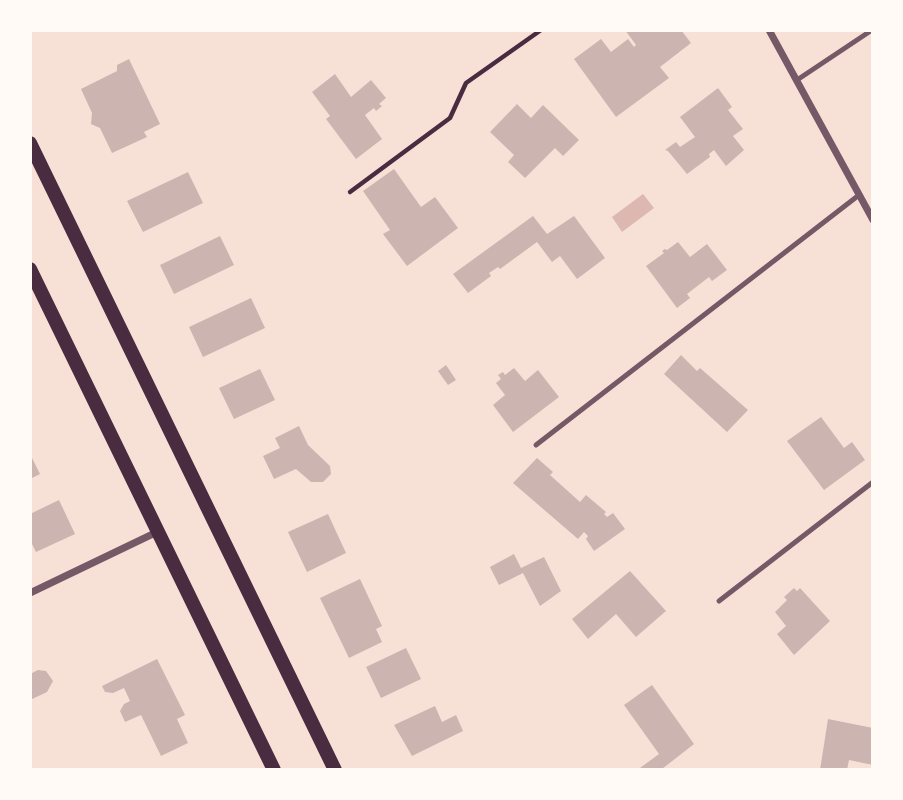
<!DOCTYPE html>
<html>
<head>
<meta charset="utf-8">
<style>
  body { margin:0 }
  #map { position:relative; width:903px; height:800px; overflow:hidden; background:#f7e1d7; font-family:"DM Sans",sans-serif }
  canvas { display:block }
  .frame { position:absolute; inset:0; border:32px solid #fffaf5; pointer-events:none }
</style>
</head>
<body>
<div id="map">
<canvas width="903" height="800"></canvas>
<div class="frame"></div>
</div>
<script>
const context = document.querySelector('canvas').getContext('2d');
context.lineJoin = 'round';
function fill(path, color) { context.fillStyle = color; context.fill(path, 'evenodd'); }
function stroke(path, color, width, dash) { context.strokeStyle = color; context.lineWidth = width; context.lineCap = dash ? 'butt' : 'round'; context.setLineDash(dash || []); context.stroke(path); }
const water = new Path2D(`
  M643,194L654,208L622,232L612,217Z`);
const building = new Path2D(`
  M625,30H681L691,43L660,67L669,78L616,117L574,59L601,39L611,52L628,39L634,47L636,45Z
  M129,59L160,124L144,132L147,137L112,153L100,128L91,124L92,113L81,89L117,71V65Z
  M335,74L351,97L371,80L386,98L379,104L382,106L376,111L374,108L365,115L382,139L356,159L326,119L330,116L312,92Z
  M718,88L732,107L728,110L743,129L733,136L744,150L726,166L714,150L709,154L710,157L687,174L668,151L665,150L676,142L680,147L695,137L680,117Z
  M517,104L531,118L543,105L579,140L563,156L555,148L525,178L508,162L514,155L490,132Z
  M394,169L421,207L435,197L458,228L407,266L383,234L390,230L363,191Z
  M188,172L203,203L143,232L127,201Z
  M533,216L547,234L574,216L605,258L577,279L560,256L552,262L537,242L500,269L498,267L489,273L491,276L468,293L453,274Z
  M220,236L234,265L174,294L160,265Z
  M678,242L690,257L707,244L727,270L712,281L709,277L687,294L690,298L677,308L646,266L664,253L662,251L665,249L667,250Z
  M251,298L265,328L203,357L189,327Z
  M681,355L697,371L700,368L748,410L727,432L664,374Z
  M446,365L456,380L448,385L438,371Z
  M514,368L525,381L538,370L559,397L513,432L493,405L505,395L496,383L501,379L498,375L503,372L505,375Z
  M260,369L275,400L234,419L219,388Z
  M821,417L844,448L852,442L865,460L824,490L787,441Z
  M299,426L308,445L330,466L331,474L323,482H311L296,469L274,479L263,456L280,448L275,438Z
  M30,454L40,474L30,479Z
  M537,458L553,472L550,475L580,502L586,495L606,512L604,514L607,517L613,513L625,529L594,551L586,539L588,536L584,532L578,539L513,483Z
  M59,500L75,534L36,552L30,540V534L32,533L30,514Z
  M328,514L346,553L307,572L288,532Z
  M514,554L521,568L544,557L561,591L540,606L523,573L499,585L490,567Z
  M630,571L666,611L636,637L616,614L588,639L572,619Z
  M360,579L382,626L376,629L382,642L349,658L320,598Z
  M794,588L797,591L800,588L830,621L794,655L777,634L786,626L775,612L787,600L784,597Z
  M406,648L421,679L381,698L366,667Z
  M157,659L185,715L177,719L188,743L161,756L141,715L125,722L120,711L124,704L130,701L124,688L113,693L105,692L102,686Z
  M30,668L32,673L38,670L46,671L53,681L47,692L30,700Z
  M652,685L694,744L662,769L664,770H641L640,768L659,754L624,705Z
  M435,706L442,722L456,715L463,731L412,756L394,725Z
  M828,719L873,728V765L849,760L847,770H820Z`);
const path = new Path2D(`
  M350,192L450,118L466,83L541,30`);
const service = new Path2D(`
  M797,80L872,30
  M536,445L859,195
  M719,601L873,482`);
const minor = new Path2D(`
  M769,30L873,220
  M30,593L157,532`);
const secondary = new Path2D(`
  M30,143L335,770
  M30,269L274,770`);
fill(water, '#dcb8b0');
fill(building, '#ccb4b1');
stroke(path, '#4a2c40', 4.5);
stroke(service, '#755966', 5);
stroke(minor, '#755966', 7);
stroke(secondary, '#4a2c40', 14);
</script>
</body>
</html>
